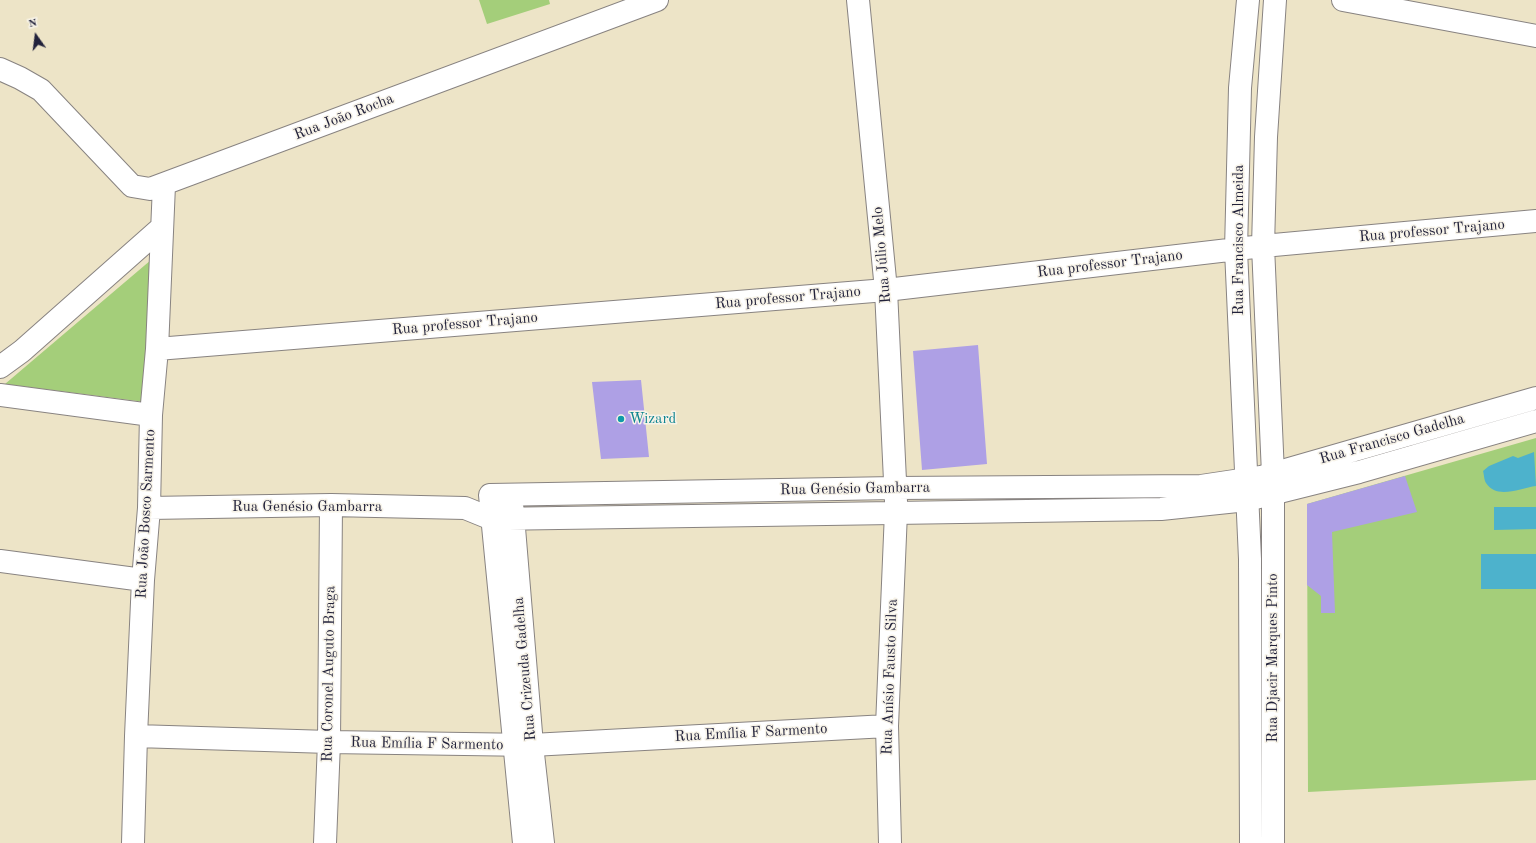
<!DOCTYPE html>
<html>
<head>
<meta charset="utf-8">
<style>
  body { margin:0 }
  #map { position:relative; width:1536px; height:843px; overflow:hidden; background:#ede4c7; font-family:"Old Standard TT",serif }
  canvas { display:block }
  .north { position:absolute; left:16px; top:16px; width:40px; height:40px; -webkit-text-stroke:3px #f7f3e8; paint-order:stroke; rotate:346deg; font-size:11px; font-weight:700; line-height:16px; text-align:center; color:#22223b }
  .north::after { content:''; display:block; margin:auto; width:14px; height:18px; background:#22223b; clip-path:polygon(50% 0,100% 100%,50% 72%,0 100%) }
</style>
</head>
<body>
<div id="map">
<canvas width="1536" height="843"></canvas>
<div class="north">N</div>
</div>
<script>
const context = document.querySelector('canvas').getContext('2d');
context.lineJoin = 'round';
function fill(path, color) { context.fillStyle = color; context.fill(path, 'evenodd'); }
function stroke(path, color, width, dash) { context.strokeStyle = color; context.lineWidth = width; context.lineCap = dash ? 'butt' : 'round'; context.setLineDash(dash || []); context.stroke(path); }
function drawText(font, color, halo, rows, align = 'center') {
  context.font = font + ' "Old Standard TT",serif'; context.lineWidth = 3; context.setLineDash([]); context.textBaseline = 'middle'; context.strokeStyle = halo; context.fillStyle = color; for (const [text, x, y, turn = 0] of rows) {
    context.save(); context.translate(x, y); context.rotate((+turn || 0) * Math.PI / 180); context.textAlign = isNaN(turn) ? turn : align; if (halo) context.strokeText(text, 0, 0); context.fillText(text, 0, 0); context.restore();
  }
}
const green = new Path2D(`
  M479,0H549L550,4L487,24Z
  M158,254L153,403L5,384Z
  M1536,438V780L1308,792L1307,504Z`);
const water = new Path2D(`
  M1534,452L1536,486C1520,488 1497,500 1486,483C1484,480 1484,474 1483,471L1489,466L1513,456L1518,458Z
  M1494,507H1536V529L1494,530Z
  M1481,554H1536V589H1481Z`);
const building = new Path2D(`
  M978,345L987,464L922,470L913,351Z
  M641,380L649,457L601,459L592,382Z
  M1405,476L1417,512L1332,532L1335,613H1321V596L1307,585V504Z`);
const minor = new Path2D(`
  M1248,0L1240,88L1236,250L1250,559L1251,843
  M1343,0L1536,36
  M0,69L20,78L41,90L132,186L150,189L657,0
  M157,349L886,290L1263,246L1536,221
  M0,367L22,351L161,228
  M0,395L151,415
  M149,508L331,505L465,508L492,519
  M0,561L143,580
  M136,736L329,742L532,745L887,726
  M133,843L136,736L143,580L149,508L151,415L157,349L164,185
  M325,843L329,742L331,505
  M890,843L887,726L896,512
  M1273,843V474L1263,246L1266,137L1275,0`);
const tertiary = new Path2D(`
  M858,0L886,290L896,502
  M512,504L532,745L543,843
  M492,519L1161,509L1247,500L1359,472L1536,421
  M524,843L490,495L895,488L1201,486L1261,477L1536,398`);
const markers = [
  [621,419,4,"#0f9aa8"]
];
const streetNames = [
  ["Rua João Rocha",344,117,-21],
  ["Rua professor Trajano",1432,231,-5],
  ["Rua Francisco Almeida",1239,240,-90],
  ["Rua Júlio Melo",882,255,-95],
  ["Rua professor Trajano",1110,264,-7],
  ["Rua professor Trajano",788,298,-5],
  ["Rua professor Trajano",465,324,-5],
  ["Rua Francisco Gadelha",1392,439,-16],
  ["Rua Genésio Gambarra",855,489,-1],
  ["Rua Genésio Gambarra",307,507],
  ["Rua João Bosco Sarmento",146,514,-87],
  ["Rua Djacir Marques Pinto",1273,658,-90],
  ["Rua Crizeuda Gadelha",525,669,-95],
  ["Rua Coronel Auguto Braga",329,674,-89],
  ["Rua Anísio Fausto Silva",890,677,-88],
  ["Rua Emília F Sarmento",751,733,-3],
  ["Rua Emília F Sarmento",427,744,1]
];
const cultureNames = [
  ["Wizard",629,419]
];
fill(green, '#a4ce7a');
fill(water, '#4db2cc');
fill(building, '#aea0e5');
stroke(minor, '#888381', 24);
stroke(tertiary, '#888381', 24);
stroke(minor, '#fff', 22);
stroke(tertiary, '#fff', 22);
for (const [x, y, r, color] of markers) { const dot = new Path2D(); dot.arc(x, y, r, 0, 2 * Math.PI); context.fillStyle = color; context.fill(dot); stroke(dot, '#f7f3e8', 1.5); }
drawText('15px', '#22223b', '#f7f3e8', streetNames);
drawText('15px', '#0d838f', '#f7f3e8', cultureNames, 'left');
</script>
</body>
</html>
